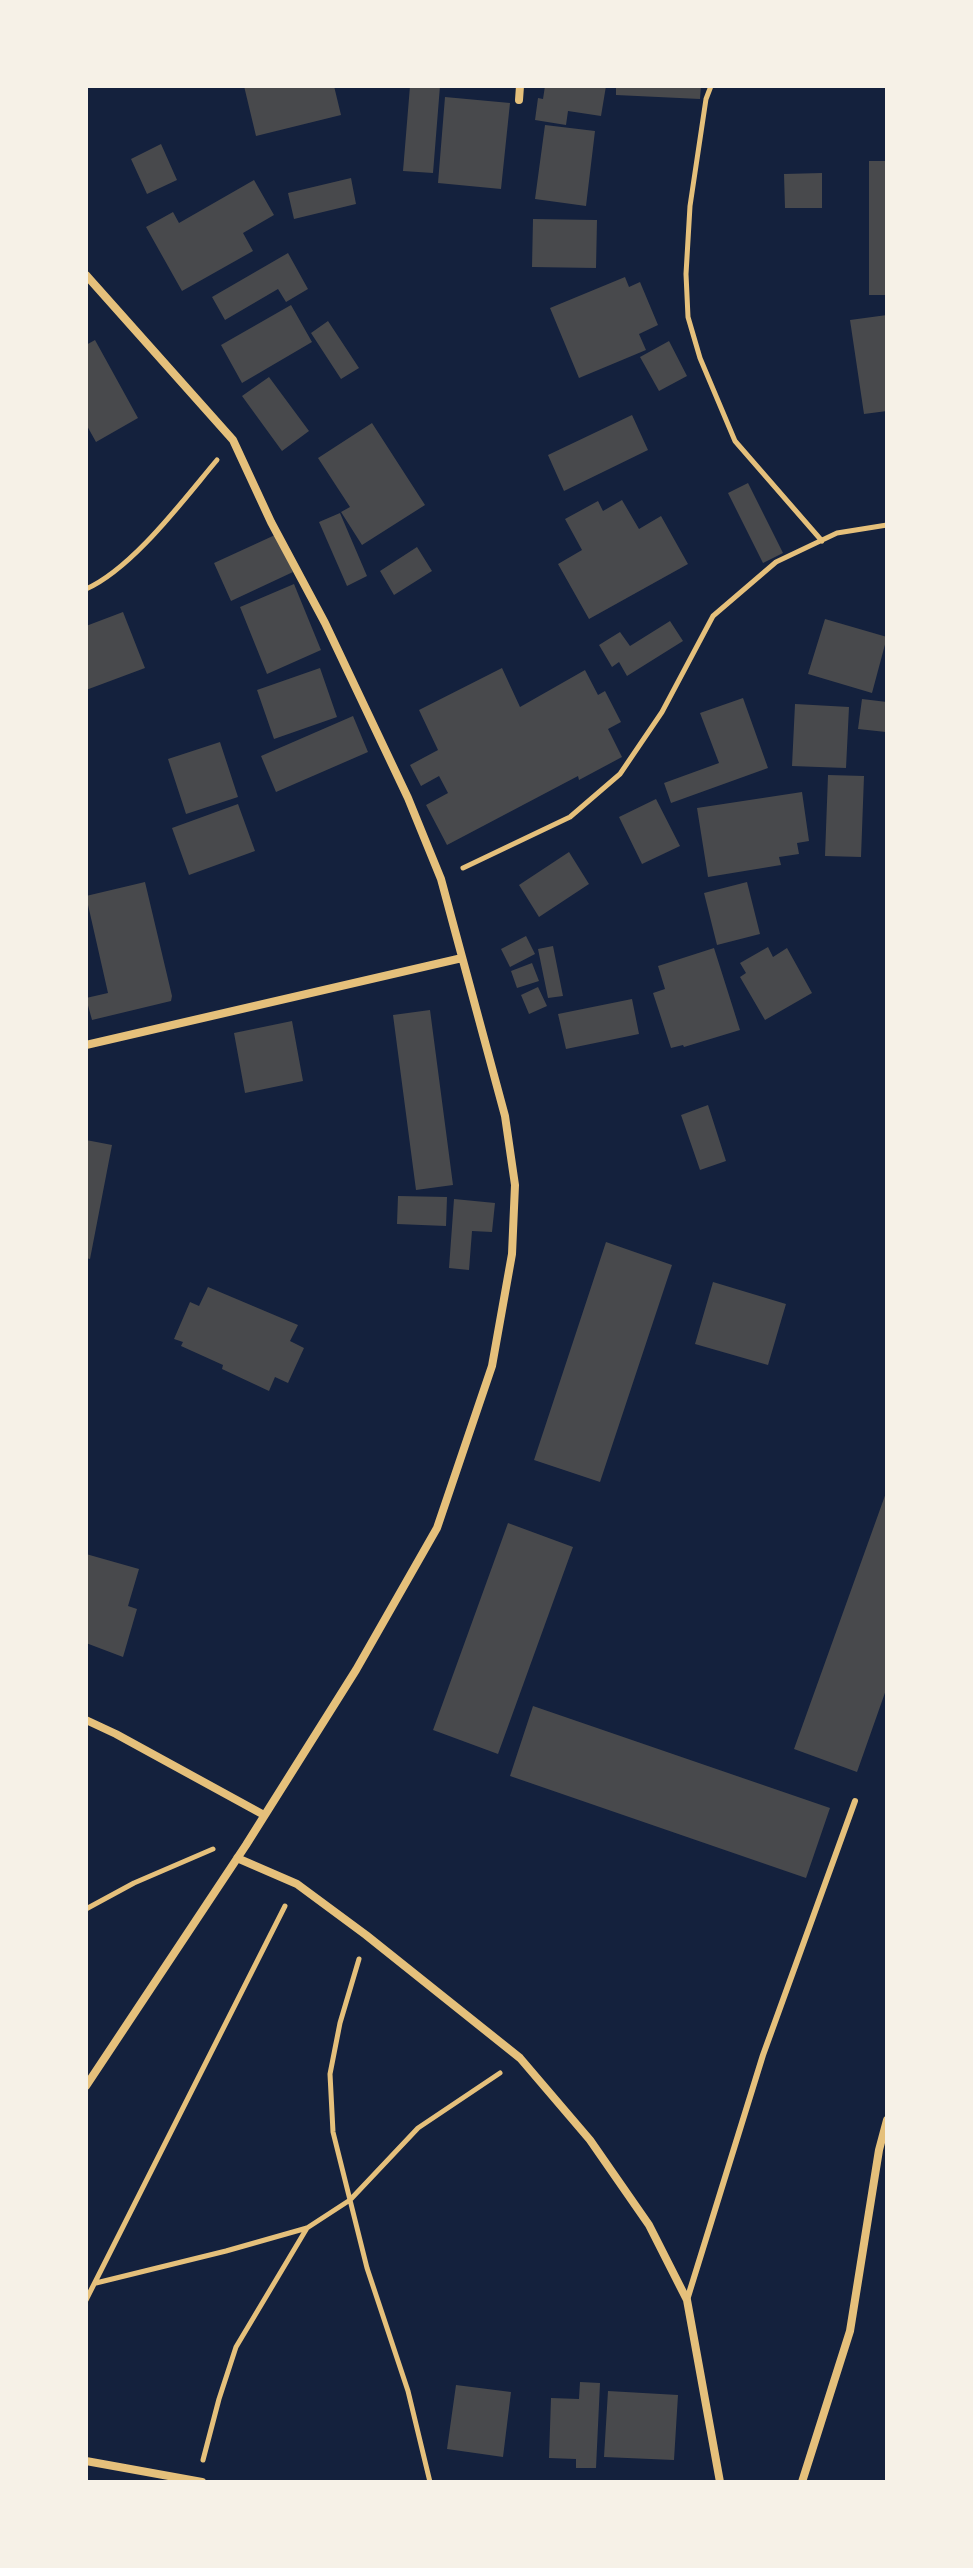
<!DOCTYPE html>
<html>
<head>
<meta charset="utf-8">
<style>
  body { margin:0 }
  #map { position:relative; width:973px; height:2568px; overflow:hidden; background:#14213d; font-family:"Fira Sans Condensed",sans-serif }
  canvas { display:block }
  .frame { position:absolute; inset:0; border:88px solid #f6f1e7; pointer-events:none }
</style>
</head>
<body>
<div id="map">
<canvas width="973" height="2568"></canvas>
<div class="frame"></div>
</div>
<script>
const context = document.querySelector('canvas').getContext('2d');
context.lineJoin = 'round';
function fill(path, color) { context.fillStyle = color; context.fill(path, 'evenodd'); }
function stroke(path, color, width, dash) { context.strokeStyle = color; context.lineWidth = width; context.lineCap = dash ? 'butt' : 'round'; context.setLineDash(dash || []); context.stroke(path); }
const building = new Path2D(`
  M244,86H334L341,115L256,136Z
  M410,86H440L433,173L403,171Z
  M545,86H606L601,116L568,111L566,125L535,120L538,98L543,99Z
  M616,86H701L700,99L616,95Z
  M445,97L510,103L501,189L438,183Z
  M545,125L595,131L586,206L535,199Z
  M161,144L177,180L147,194L131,159Z
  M869,161H887V295H869Z
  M822,173V208H785L784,174Z
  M351,178L356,204L294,219L288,193Z
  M254,180L274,215L243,233L253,251L182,291L146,227L173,212L179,223Z
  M533,219L597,220L596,268L532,267Z
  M288,253L308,289L286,302L278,289L225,320L212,297Z
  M625,277L629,287L640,282L658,325L639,334L646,350L579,378L550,308Z
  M291,305L312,342L242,383L221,345Z
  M887,315V411L864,414L850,320Z
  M328,321L359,368L341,379L311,333Z
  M95,340L138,418L96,442L86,424V345Z
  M669,341L687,376L659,391L640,357Z
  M269,377L309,431L282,451L242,396Z
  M632,415L648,450L564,491L548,455Z
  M372,423L425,505L362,545L341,512L350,507L318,458Z
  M748,483L783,553L763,563L728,493Z
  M622,500L639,529L661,516L688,564L589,619L558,564L582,550L565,519L598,501L603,511Z
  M340,513L367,576L347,586L319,522Z
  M275,535L293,572L231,601L214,563Z
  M417,547L432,571L394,595L380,571Z
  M294,584L321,650L267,674L240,607Z
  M123,612L145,668L86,690V626Z
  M825,619L887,637L872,693L808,674Z
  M670,621L683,641L627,676L619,662L612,667L599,645L620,632L630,646Z
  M320,668L337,717L274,739L257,690Z
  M502,668L520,707L585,670L598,695L605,691L621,722L608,729L622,757L579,780L578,776L447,845L426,805L448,793L439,776L421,786L410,765L438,750L419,710Z
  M743,698L768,768L671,803L664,783L719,763L700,713Z
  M862,699L887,702L886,732L858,729Z
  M795,704L849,707L846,768L792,766Z
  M353,716L368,752L276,792L261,756Z
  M220,742L238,797L186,814L168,759Z
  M828,775L864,776L861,857L825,856Z
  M802,792L809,841L797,843L799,854L779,857L781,865L708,877L697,808Z
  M656,799L680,846L642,864L619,817Z
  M238,804L255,851L189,875L172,828Z
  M569,852L589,884L539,917L519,885Z
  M145,882L172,996L171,1001L92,1020L86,998L108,993L86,896Z
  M747,882L760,934L717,945L704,893Z
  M526,936L535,954L510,967L501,949Z
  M553,946L563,996L548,998L538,949Z
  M768,947L773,957L787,948L812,993L765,1020L740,977L746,973L740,963Z
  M714,948L740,1030L684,1047L683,1045L671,1048L653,993L665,989L658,966Z
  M532,963L539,981L517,988L511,971Z
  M538,987L547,1006L529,1014L521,995Z
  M632,999L639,1034L566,1049L558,1014Z
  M430,1010L453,1185L416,1190L393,1015Z
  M292,1021L303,1081L245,1093L234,1033Z
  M708,1105L726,1161L700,1170L681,1115Z
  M86,1140L112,1145L90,1259L86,1258Z
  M398,1196L447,1197L446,1226L397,1224Z
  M454,1199L495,1203L492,1232L472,1231L469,1270L449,1268Z
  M606,1242L672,1265L600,1482L534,1460Z
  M713,1282L786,1304L768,1365L695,1344Z
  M208,1287L298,1325L290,1341L304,1348L288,1383L275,1377L269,1391L222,1369L223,1365L181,1346L183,1342L174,1339L190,1302L199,1306Z
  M887,1490V1687L857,1772L794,1749Z
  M508,1523L573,1547L498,1754L433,1730Z
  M86,1554L139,1569L128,1606L137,1609L123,1657L86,1643Z
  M533,1706L830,1808L806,1878L510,1776Z
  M580,2382L600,2383L596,2468H576V2459L549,2458L551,2398L579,2399Z
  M456,2385L511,2392L503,2457L447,2449Z
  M608,2391L678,2395L674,2460L604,2457Z`);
const path = new Path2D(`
  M711,86L706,99L690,206L686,274L688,317L700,358L735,441L822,541
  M86,589C133,568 184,499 217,460
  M463,868L570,817L620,774L662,712L713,616L776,562L837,533L887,525
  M86,1909L134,1883L213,1849
  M359,1959L340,2023L330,2074L333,2132L367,2268L408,2391L430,2482
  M96,2283L226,2251L307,2228L350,2200L418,2128L500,2073
  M86,2300L285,1906
  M203,2460L219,2399L236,2347L307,2228`);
const service = new Path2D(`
  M687,2300L763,2055L855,1801`);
const minor = new Path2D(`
  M519,100L520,86
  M86,275L233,440L271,522L325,623L408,798L441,879L505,1116L515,1185L512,1254L492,1366L437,1528L356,1670L246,1845L86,2086
  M86,1045L462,958
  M86,1720L116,1734L264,1815
  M237,1858L297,1884L366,1935L520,2058L590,2140L649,2225L687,2300L720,2482
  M86,2461L202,2482
  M802,2482L850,2331L879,2150L887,2120`);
fill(building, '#48494c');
stroke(path, '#e5c07b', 5);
stroke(service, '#e5c07b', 6);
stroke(minor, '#e5c07b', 8);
</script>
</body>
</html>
